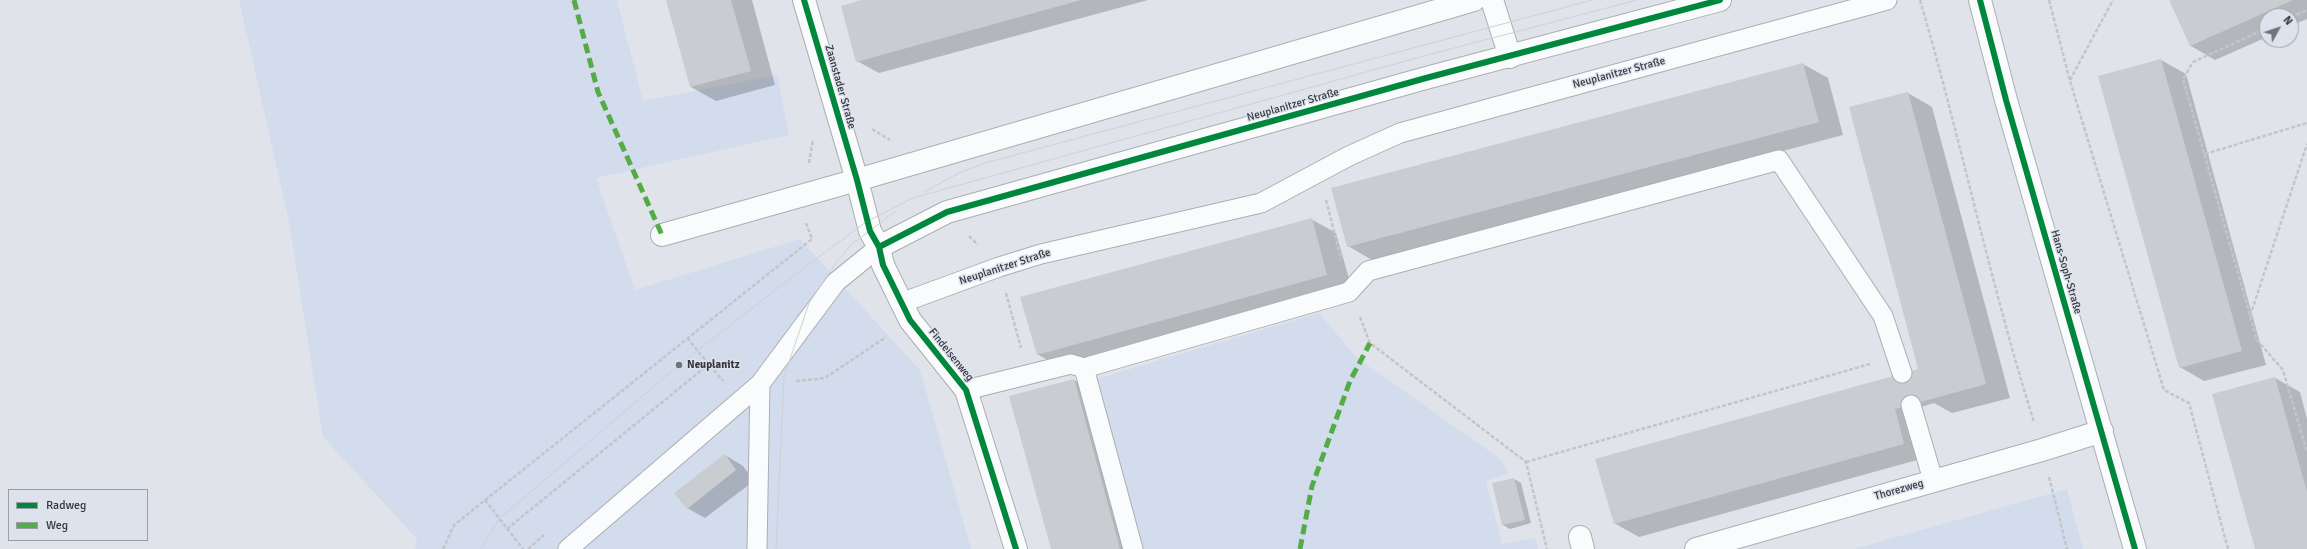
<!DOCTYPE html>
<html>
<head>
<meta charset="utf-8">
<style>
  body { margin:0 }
  #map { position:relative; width:2307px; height:549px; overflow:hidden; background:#e0e4ea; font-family:Signika,sans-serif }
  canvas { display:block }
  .legend { position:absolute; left:8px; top:489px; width:140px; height:52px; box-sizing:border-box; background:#dde3ed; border:1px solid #9a9ea6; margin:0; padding:5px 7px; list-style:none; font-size:12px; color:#35373b }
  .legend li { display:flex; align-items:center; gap:8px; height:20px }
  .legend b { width:20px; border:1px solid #9a9ea6 }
  .north { position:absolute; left:2259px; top:8px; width:40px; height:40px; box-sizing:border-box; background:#dde3ed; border:1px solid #9a9ea6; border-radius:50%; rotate:50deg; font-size:11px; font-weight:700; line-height:16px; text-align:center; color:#35373b }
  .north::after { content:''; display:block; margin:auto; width:14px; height:18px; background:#717478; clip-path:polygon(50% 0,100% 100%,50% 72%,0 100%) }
</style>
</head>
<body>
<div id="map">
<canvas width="2307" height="549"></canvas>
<ul class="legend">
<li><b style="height:5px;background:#00873e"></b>Radweg</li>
<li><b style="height:5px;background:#54ac46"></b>Weg</li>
</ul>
<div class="north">N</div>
</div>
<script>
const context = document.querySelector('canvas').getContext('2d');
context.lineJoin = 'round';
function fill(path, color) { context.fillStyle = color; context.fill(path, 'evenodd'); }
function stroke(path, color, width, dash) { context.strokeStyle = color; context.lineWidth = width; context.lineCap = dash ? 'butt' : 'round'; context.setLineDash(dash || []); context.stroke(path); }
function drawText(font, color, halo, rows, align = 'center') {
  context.font = font + ' Signika,sans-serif'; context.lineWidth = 3; context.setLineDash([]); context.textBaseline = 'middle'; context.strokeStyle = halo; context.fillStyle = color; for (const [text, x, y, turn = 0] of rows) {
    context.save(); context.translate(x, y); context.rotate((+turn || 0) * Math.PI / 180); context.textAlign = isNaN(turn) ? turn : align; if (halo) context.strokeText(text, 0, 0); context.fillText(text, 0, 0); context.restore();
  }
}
const green = new Path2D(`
  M239,0H617L643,101L777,75L789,135L596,178L635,290L800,239L920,370L971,549H415L417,539L323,437L289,222Z
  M1319,313L1357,358L1502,460L1508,474L1486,481L1502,544L1535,538L1538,549H1143L1096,379Z
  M2067,489L2083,549H1854Z`);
const shadow = new Path2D(`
  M668,0H752L775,85L716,101L691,87Z
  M865,0H1148L879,73L857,61Z
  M2170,0H2307V19L2291,26V16H2267V37L2215,60L2191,46Z
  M2161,60L2186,74L2266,365L2204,381L2180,367Z
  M1803,64L1828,78L1843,135L1372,260L1348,246Z
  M1908,93L1932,107L2010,398L1952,413L1934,403L1915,409L1928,457L1639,537L1614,523L1920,371Z
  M1311,219L1336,233L1352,289L1062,368L1037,354Z
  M2275,378L2300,392L2307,419V549H2256Z
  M1074,380L1098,394L1141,549H1052Z
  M725,455L743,466L754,481L705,518L687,508Z
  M1514,479L1521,483L1531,523L1510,529L1503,525L1493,484Z`);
const building = new Path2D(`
  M666,0H731L751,71L690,87Z
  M861,0H1081L856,62L841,6Z
  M2169,0H2293L2190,46Z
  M2161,59L2242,351L2179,368L2098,76Z
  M1803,63L1819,122L1347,247L1331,188Z
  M1908,92L1986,384L1895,409L1904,444L1614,524L1595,459L1918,369L1849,107Z
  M1312,218L1327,275L1037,355L1020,297Z
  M2275,377L2307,492V549H2255L2212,394Z
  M1074,379L1120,549H1051L1009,396Z
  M725,454L736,470L687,509L674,493Z
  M1514,478L1525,520L1502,525L1492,483Z`);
const path = new Path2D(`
  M1920,0C1961,140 1990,283 2034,422
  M2049,0L2070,81L2164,390L2189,403L2228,549
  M2291,17L2307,10
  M2267,28L2193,62L2183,79L2257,340L2283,370L2307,452
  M2070,80L2113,0
  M872,129L890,140
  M2205,154L2307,123
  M809,163L813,139
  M1326,200L1341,259
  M969,236L978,245
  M1006,293L1021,348
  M2250,316L2307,144
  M1360,317L1370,343L1526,462L1547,549
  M687,338L723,381
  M796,381L825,378L886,337
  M1526,462L1870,364
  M2049,477L2067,549
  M485,500L523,549
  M507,529L709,364
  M443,549L454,525L812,239L806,223
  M528,549L544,535`);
const service = new Path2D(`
  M901,303L999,267L1041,254L1261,203L1349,156L1400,133L1887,0
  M1084,368L1133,549
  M966,390L1071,364L1084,368L1349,292L1368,271L1779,160L1883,316L1902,373
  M1911,405L1933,480
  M568,549L760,384L836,282L879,247
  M757,549L760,384`);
const minor = new Path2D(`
  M804,0L857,180L870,231L879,247L883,265L910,320L966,390L1016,549
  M1980,0L2006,100L2135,549
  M662,235L857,180
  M1580,537L1583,549
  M1696,549L2042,450L2102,431`);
const tertiary = new Path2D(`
  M1492,0L1510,57
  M857,180L1474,0
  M879,247L947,212L1426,78L1720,0`);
const tram = new Path2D(`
  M924,192L959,173L985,163L1592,0
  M481,549L499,519L679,365L809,264L866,222L913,198L1420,57L1637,0
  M776,549L784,377L809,303L838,260L852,244L896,211`);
const quiet = new Path2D(`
  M574,0L598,92L662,235
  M1300,549L1312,486L1350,381L1370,343`);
const cycleway = new Path2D(`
  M804,0L857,180L870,231L879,247L883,265L910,320L966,390L1016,549
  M1980,0L2006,100L2135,549
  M879,247L947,212L1426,78L1720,0`);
const markers = [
  [679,365,4,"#717478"]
];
const streetNames = [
  ["Neuplanitzer Straße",1619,73,-15],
  ["Zaanstader Straße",840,87,74],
  ["Neuplanitzer Straße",1293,105,-16],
  ["Neuplanitzer Straße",1005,267,-18],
  ["Hans-Soph-Straße",2066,272,74],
  ["Findeisenweg",951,355,51],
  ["Thorezweg",1899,490,-16]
];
const poiNames = [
  ["Neuplanitz",687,365]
];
fill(green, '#d2dced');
fill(shadow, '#0003');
fill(building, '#c9ccd0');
stroke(service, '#abaeb2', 21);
stroke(minor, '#abaeb2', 24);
stroke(tertiary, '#abaeb2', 24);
stroke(path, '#c4c5c7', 2.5, [4, 2]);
stroke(service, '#fafbfc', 19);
stroke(minor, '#fafbfc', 22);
stroke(tertiary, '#fafbfc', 22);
stroke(tram, '#cfd0d2', 1);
stroke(quiet, '#54ac46', 5, [10, 5]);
stroke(cycleway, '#00873e', 6);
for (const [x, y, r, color] of markers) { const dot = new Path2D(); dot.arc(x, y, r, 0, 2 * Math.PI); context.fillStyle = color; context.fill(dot); stroke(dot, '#dde3ed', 1.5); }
drawText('11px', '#35373b', '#dde3ed', streetNames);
drawText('bold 11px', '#35373b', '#dde3ed', poiNames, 'left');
</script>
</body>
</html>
